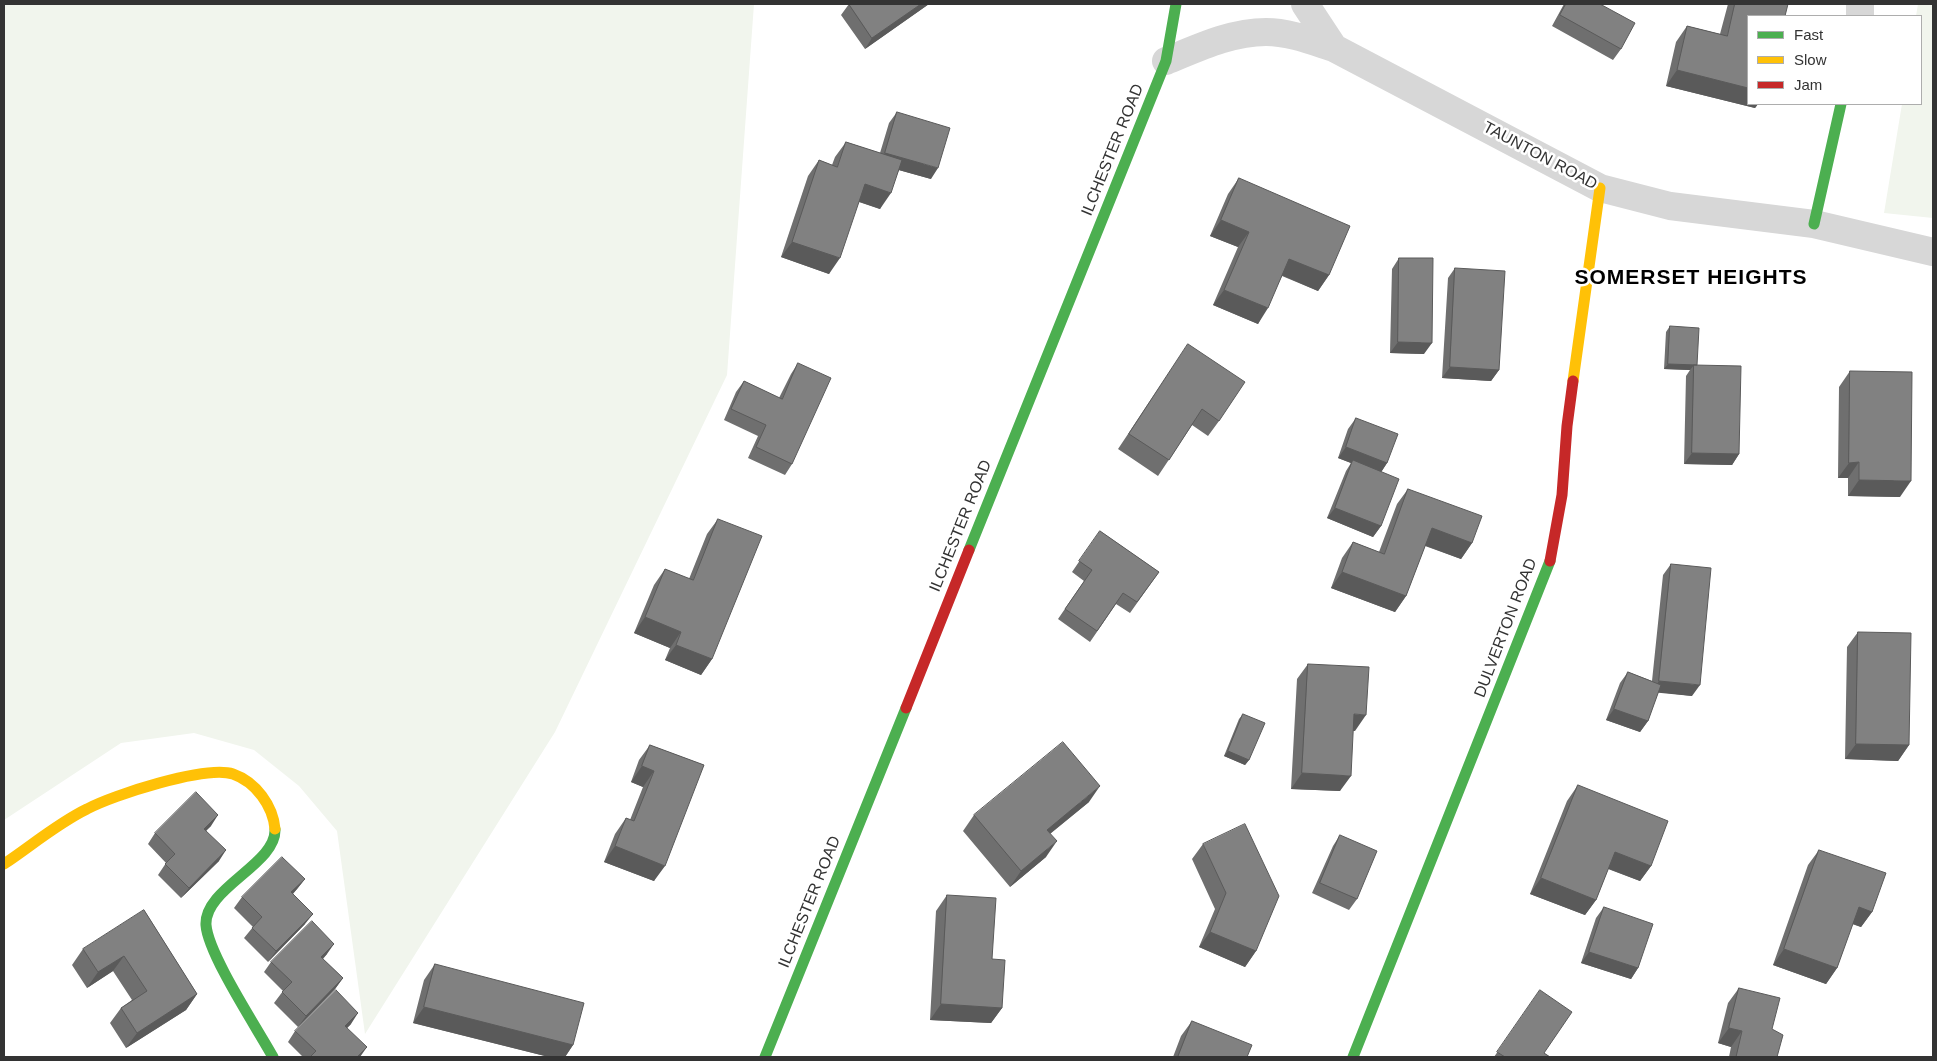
<!DOCTYPE html>
<html>
<head>
<meta charset="utf-8">
<style>
  body { margin:0 }
  #map { position:relative; width:1937px; height:1061px; overflow:hidden; background:#fff; font-family:Arial,sans-serif }
  canvas { display:block }
  .frame { position:absolute; inset:0; border:5px solid #333; pointer-events:none }
  .legend { position:absolute; left:1747px; top:15px; width:175px; height:90px; box-sizing:border-box; background:#fff; border:1px solid #adadad; margin:0; padding:6px 9px; list-style:none; font-size:15px; color:#333 }
  .legend li { display:flex; align-items:center; gap:10px; height:25px }
  .legend b { width:25px; border:1px solid #adadad }
</style>
</head>
<body>
<div id="map">
<canvas width="1937" height="1061"></canvas>
<div class="frame"></div>
<ul class="legend">
<li><b style="height:6px;background:#4caf50"></b>Fast</li>
<li><b style="height:6px;background:#ffc107"></b>Slow</li>
<li><b style="height:6px;background:#c62828"></b>Jam</li>
</ul>
</div>
<script>
const context = document.querySelector('canvas').getContext('2d');
context.lineJoin = 'round';
function fill(path, color) { context.fillStyle = color; context.fill(path, 'evenodd'); }
function stroke(path, color, width, dash) { context.strokeStyle = color; context.lineWidth = width; context.lineCap = dash ? 'butt' : 'round'; context.setLineDash(dash || []); context.stroke(path); }
function drawText(font, color, halo, rows, align = 'center') {
  context.font = font + ' Arial,sans-serif'; context.lineWidth = 5; context.setLineDash([]); context.textBaseline = 'middle'; context.strokeStyle = halo; context.fillStyle = color; for (const [text, x, y, turn = 0] of rows) {
    context.save(); context.translate(x, y); context.rotate((+turn || 0) * Math.PI / 180); context.textAlign = isNaN(turn) ? turn : align; if (halo) context.strokeText(text, 0, 0); context.fillText(text, 0, 0); context.restore();
  }
}
const green = new Path2D(`
  M4,4H754L727,375L555,732L365,1034L337,831L299,786L254,750L194,733L121,743L4,820Z
  M1918,4H1933V218L1884,213L1902,104H1921V16H1916Z`);
const street = new Path2D(`
  M1305,4L1334,48
  M1860,16V4
  M1166,61C1198,48 1231,32 1266,32C1289,32 1312,41 1334,48L1600,188L1670,206L1814,224L1933,252`);
const fast = new Path2D(`
  M1814,224L1841,104
  M969,550L1166,61L1176,4
  M273,1057C257,1028 208,954 206,925C204,888 277,864 275,829
  M765,1057L906,708
  M1353,1057L1550,561`);
const slow = new Path2D(`
  M1573,381L1600,188
  M4,864C31,846 58,823 87,809C113,795 206,765 233,774C256,782 273,806 275,829`);
const jam = new Path2D(`
  M1550,561L1562,495L1567,426L1573,381
  M906,708L969,550`);
const wall = new Path2D(`
  M849,4H929L865,49L841,15Z
  M1564,4H1600L1621,49L1613,60L1552,26Z
  M1728,4H1788L1748,104H1758L1755,108L1666,86L1676,42L1687,26L1720,34Z
  M897,112L931,179L899,170L880,209L859,202L829,274L781,257L808,176L819,160L832,165L835,157L846,142L880,153L889,123Z
  M1239,178L1329,275L1318,291L1282,276L1258,324L1213,305L1238,247L1210,236L1228,194Z
  M1399,258L1424,354L1390,353L1392,269Z
  M1455,268L1499,370L1491,381L1442,378L1448,278Z
  M1670,326L1697,365L1739,454L1732,465L1684,464L1686,376L1690,370L1664,369L1666,332Z
  M1188,344L1219,421L1208,436L1192,425L1158,476L1118,449Z
  M798,363L792,464L785,475L748,458L758,436L724,420L736,392L744,381L779,398L791,374Z
  M1850,371L1900,497L1848,496V478H1838L1839,387Z
  M1356,418L1387,463L1381,472V526L1373,537L1327,518L1346,471L1351,463L1338,458L1348,429Z
  M1408,489L1472,543L1461,559L1425,546L1406,596L1395,612L1331,588L1342,558L1353,542L1379,552L1397,504Z
  M718,519L712,659L701,675L665,660L670,648L634,633L654,585L665,569L689,579L707,534Z
  M1100,531L1159,572L1130,613L1116,604L1090,642L1058,619L1084,581L1072,572Z
  M1671,564L1692,696L1658,692L1648,721L1640,732L1606,720L1620,683L1628,672L1652,681L1663,575Z
  M1858,632L1909,745L1898,761L1845,759L1847,647Z
  M1308,664L1355,731H1353L1340,791L1291,789L1297,679Z
  M1243,714L1249,760L1245,765L1224,756L1239,719Z
  M650,745L704,765L654,881L604,862L615,834L626,818L630,820L643,787L631,782L639,760Z
  M1578,785L1651,866L1640,881L1608,869L1596,900L1585,915L1530,894L1567,801Z
  M1089,802L1050,834L1046,857L1010,887L963,831L974,815Z
  M211,826L206,830L219,861L181,898L158,875L166,863L148,844L155,833Z
  M1340,835L1357,899L1349,910L1312,893L1333,846Z
  M1203,844L1256,951L1245,967L1199,947L1215,909L1192,859Z
  M1819,850L1872,912L1861,927L1852,924L1837,968L1826,984L1773,965L1808,865Z
  M305,879L293,894L305,924L268,962L244,938L253,927L234,908L242,897Z
  M947,895L992,959L1002,1008L991,1023L930,1020L936,911Z
  M1604,907L1638,968L1631,979L1581,963L1596,918Z
  M144,910L197,994L186,1010L126,1048L110,1023L121,1008L132,1000L113,971L87,988L72,965L83,949Z
  M327,954L323,959L343,978L335,989L298,1027L274,1003L283,991L264,972L271,962Z
  M435,964L573,1045L565,1057H549L413,1023L424,980Z
  M1739,988L1772,1029L1777,1057H1729L1731,1047L1718,1043L1728,1003Z
  M1540,990L1544,1053L1550,1057H1494Z
  M1192,1021L1247,1057H1173L1181,1036Z
  M351,1024L347,1028L360,1057H303L288,1042L295,1031Z`);
const shadedWall = new Path2D(`
  M921,4H929L865,49L872,38Z
  M1677,70L1748,88V104H1758L1755,108L1666,86Z
  M885,153L938,168L931,179L877,164Z
  M865,184L891,193L880,209L854,200Z
  M1221,220L1249,232L1238,247L1210,236Z
  M792,242L840,258L829,274L781,257Z
  M1289,259L1329,275L1318,291L1279,274Z
  M1224,290L1268,308L1258,324L1213,305Z
  M1398,342L1432,343L1424,354L1390,353Z
  M1668,364L1694,365L1690,370L1664,369Z
  M1450,367L1499,370L1491,381L1442,378Z
  M1346,447L1387,463L1380,474L1353,460L1351,463L1338,458Z
  M1692,453L1739,454L1732,465L1684,464Z
  M1859,462L1848,478H1838L1849,463Z
  M1859,480L1911,481L1900,497L1848,496Z
  M1335,508L1381,526L1373,537L1327,518Z
  M1432,528L1472,543L1461,559L1421,544Z
  M1342,572L1406,596L1395,612L1331,588Z
  M645,617L681,632L670,648L634,633Z
  M676,645L712,659L701,675L665,660Z
  M1659,681L1700,685L1692,696L1651,692Z
  M1614,709L1648,721L1640,732L1606,720Z
  M1354,714L1366,715L1355,731L1343,730Z
  M1856,744L1909,745L1898,761L1845,759Z
  M1228,751L1249,760L1245,765L1224,756Z
  M642,766L654,771L643,787L631,782Z
  M1302,773L1351,776L1340,791L1291,789Z
  M1100,786L1089,802L1036,845L1047,830Z
  M218,815L211,826L197,840L204,829Z
  M1057,841L1046,857L1010,887L1021,871Z
  M615,846L665,866L654,881L604,862Z
  M226,850L219,861L181,898L189,888Z
  M1615,852L1651,866L1640,881L1604,867Z
  M1541,878L1596,900L1585,915L1530,894Z
  M305,879L297,889L284,903L291,892Z
  M1859,907L1872,912L1861,927L1848,922Z
  M313,914L305,924L268,962L276,951Z
  M1210,932L1256,951L1245,967L1199,947Z
  M334,944L327,954L313,968L321,957Z
  M1784,949L1837,968L1826,984L1773,965Z
  M1589,952L1638,968L1631,979L1581,963Z
  M124,956L113,971L87,988L98,972Z
  M343,978L335,989L298,1027L306,1016Z
  M197,994L186,1010L126,1048L137,1033Z
  M941,1004L1002,1008L991,1023L930,1020Z
  M424,1007L573,1045L565,1057H549L413,1023Z
  M358,1013L351,1024L338,1037L345,1026Z
  M1729,1028L1742,1031L1731,1047L1718,1043Z
  M367,1047L360,1057H357Z`);
const building = new Path2D(`
  M849,4H921L872,38Z
  M1566,4H1600L1635,23L1621,49L1560,15Z
  M1735,4H1788L1785,16H1748V88L1677,70L1687,26L1727,36Z
  M897,112L950,128L938,168L885,153Z
  M846,142L902,160L891,193L865,184L840,258L792,242L819,160L837,167Z
  M1239,178L1350,226L1329,275L1289,259L1268,308L1224,290L1249,232L1221,220Z
  M1399,258H1433L1432,343L1398,342Z
  M1455,268L1505,271L1499,370L1450,367Z
  M1670,326L1699,328L1697,365L1668,364Z
  M1188,344L1245,382L1219,421L1202,409L1169,460L1129,434Z
  M798,363L831,378L792,464L756,447L766,425L731,409L744,381L782,399Z
  M1694,365L1741,366L1739,454L1692,453Z
  M1850,371L1912,372L1911,481L1859,480V462L1849,463Z
  M1356,418L1398,434L1387,463L1346,447Z
  M1353,460L1399,479L1381,526L1335,508Z
  M1408,489L1482,516L1472,543L1432,528L1406,596L1342,572L1353,542L1384,554Z
  M718,519L762,536L712,659L676,645L681,632L645,617L665,569L693,580Z
  M1100,531L1159,572L1137,602L1123,593L1097,631L1065,609L1092,570L1079,561Z
  M1671,564L1711,568L1700,685L1659,681Z
  M1858,632L1911,633L1909,745L1856,744Z
  M1308,664L1369,667L1366,715L1354,714L1351,776L1302,773Z
  M1628,672L1661,685L1648,721L1614,709Z
  M1243,714L1265,723L1249,760L1228,751Z
  M1063,742L1100,786L1047,830L1057,841L1021,871L974,815Z
  M650,745L704,765L665,866L615,846L626,818L634,821L654,771L642,766Z
  M1578,785L1668,821L1651,866L1615,852L1596,900L1541,878Z
  M196,792L218,815L204,829L226,850L189,888L165,864L175,854L155,833Z
  M1245,824L1279,896L1256,951L1210,932L1226,893L1203,844Z
  M1340,835L1377,851L1357,899L1320,883Z
  M1819,850L1886,873L1872,912L1859,907L1837,968L1784,949Z
  M282,857L305,879L291,892L313,914L276,951L252,928L262,917L242,897Z
  M947,895L996,898L992,959L1005,960L1002,1008L941,1004Z
  M1604,907L1653,924L1638,968L1589,952Z
  M144,910L197,994L137,1033L121,1008L147,991L124,956L98,972L83,949Z
  M312,921L334,944L321,957L343,978L306,1016L282,992L292,982L271,962Z
  M435,964L584,1003L573,1045L424,1007Z
  M1739,988L1780,998L1772,1029L1783,1035L1777,1057H1736L1742,1031L1729,1028Z
  M336,990L358,1013L345,1026L367,1047L357,1057H310L316,1051L295,1031Z
  M1540,990L1572,1012L1544,1053L1550,1057H1505L1497,1052Z
  M1192,1021L1252,1045L1247,1057H1178Z`);
const streetNames = [
  ["ILCHESTER ROAD",1113,150,-68],
  ["TAUNTON ROAD",1540,156,28],
  ["ILCHESTER ROAD",961,526,-68],
  ["DULVERTON ROAD",1506,628,-69],
  ["ILCHESTER ROAD",810,902,-68]
];
const districtNames = [
  ["SOMERSET HEIGHTS",1691,278]
];
fill(green, '#f1f5ed');
stroke(street, '#d7d7d7', 28);
stroke(fast, '#4caf50', 11);
stroke(slow, '#ffc107', 11);
stroke(jam, '#c62828', 11);
fill(wall, '#6f6f6f');
fill(shadedWall, '#5a5a5a');
fill(building, '#818181');
stroke(building, '#5a5a5a', 1);
drawText('16px', '#333', '#fff', streetNames);
context.letterSpacing = '1px';
drawText('bold 21px', '#000', '#fff', districtNames);
context.letterSpacing = '0px';
</script>
</body>
</html>
